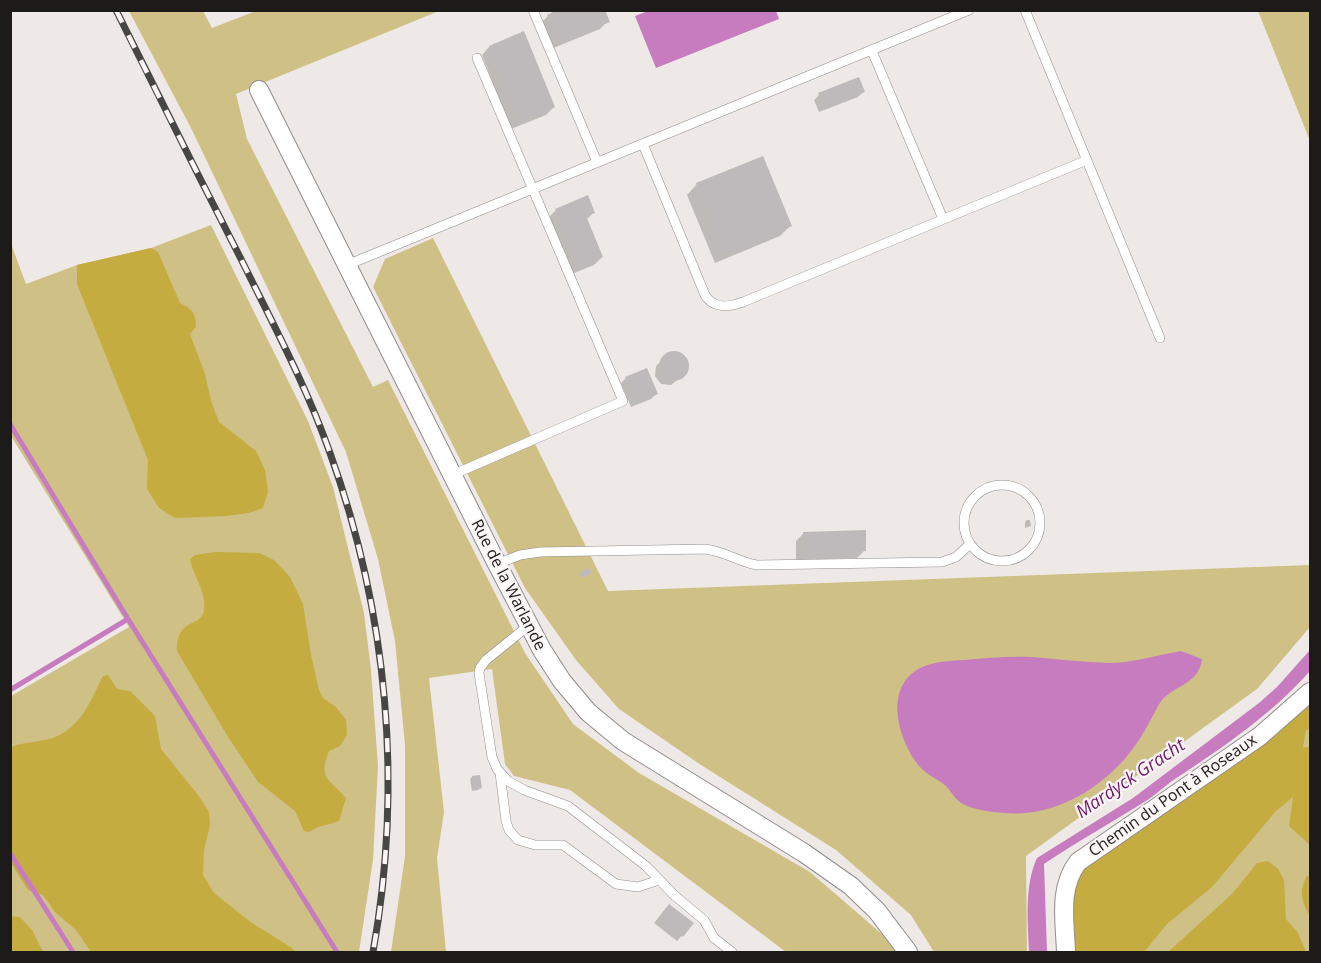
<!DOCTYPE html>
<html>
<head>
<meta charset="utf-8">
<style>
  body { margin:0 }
  #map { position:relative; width:1321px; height:963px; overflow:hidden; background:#eee9e7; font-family:"Open Sans",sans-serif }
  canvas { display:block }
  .frame { position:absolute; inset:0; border:12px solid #1c1b1a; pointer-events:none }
</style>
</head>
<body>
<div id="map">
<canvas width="1321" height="963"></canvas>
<div class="frame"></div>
</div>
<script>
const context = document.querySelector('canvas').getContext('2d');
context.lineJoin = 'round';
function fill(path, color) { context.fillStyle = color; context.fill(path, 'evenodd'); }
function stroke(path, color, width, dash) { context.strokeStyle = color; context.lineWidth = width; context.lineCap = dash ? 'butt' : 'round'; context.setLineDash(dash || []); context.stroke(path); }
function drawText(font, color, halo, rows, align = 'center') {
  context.font = font + ' "Open Sans",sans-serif'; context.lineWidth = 4.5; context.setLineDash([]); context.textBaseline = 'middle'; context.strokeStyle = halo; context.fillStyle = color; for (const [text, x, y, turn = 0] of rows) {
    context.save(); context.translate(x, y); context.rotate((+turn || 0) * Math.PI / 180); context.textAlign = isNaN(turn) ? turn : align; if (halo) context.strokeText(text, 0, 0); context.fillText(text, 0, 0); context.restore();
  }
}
const green = new Path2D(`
  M129,11H203L212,28L256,11H439L236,94L247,139L373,387L388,380L525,653L573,724L639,773L810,872L890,941L897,952H786L570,790L514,776L505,764L492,669L429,678L444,812L437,858L446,952H391L405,856V745L395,641L378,559L346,452L191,128Z
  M1258,11H1310V141Z
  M211,225L308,421L333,487L364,613L371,670L378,766L373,860L359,952H11V696L129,627L11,436L10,241L26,284L77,265L151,248Z
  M433,238L608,591L1310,565V627L1257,689L1026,856L1027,952H934L911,915L836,850L701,765L619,709L576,660L525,588L373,287L385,259Z
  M1310,700V952H1070L1216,778Z`);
const forest = new Path2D(`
  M151,248L158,252L180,303C192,309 196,313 196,327L190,334L205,374L211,401L219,422L256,451L265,470L268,492L263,508L249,513L226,516L175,518L159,508L147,489L148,460L77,284V265Z
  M216,552L259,553L274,560L290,577L303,604L311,655L319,690L323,698L336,707L346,720L347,735L340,746L329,751C318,780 329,778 346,798L339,821C327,826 321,824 309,832L304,831L295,811L258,782L228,737L177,651C177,616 201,629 204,610C207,592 193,576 190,559L195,555Z
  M108,675L117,689L130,691L155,716L161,749L198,795L209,812L210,825L204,850L203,875L214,893L252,923L292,948L295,952H91L76,930L55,912L43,895L28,890L11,863V747C24,742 39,742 53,738C82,727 90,701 103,676Z
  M1310,700V730H1306L1303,747H1310V845L1289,826L1293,797L1276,811L1212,887L1167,924L1144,952H1070L1074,891L1083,868L1216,778Z
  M1268,861L1278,869L1284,880L1286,919L1298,933L1306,952H1168L1232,894L1257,863Z
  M1307,876H1310V916C1302,903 1298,891 1307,876Z
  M11,916L20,917L32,930L43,952H11Z`);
const water = new Path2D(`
  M648,11H776L779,19L656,68L635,16Z
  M1310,650V671C1273,713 1225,746 1178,777C1168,783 1159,792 1149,799C1114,821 1078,841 1044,864L1047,952H1029C1028,922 1024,886 1037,858L1133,798L1259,703L1277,687Z
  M1181,651L1202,659C1198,688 1170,684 1158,706C1147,727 1135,750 1118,766C1089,796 1047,817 1005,813C990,812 974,810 961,803C955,799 951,791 946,786C938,779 928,776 920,767C899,742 882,688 920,668C934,661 949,661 964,660C987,658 1010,656 1032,657C1058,659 1083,662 1109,663C1132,663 1158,655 1181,651Z`);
const shadow = new Path2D(`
  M548,16L608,21L600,29L551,49L540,24Z
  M523,33L554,107L546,115L511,129L482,55L489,47Z
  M863,92L858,97L819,112L814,100L819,95Z
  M697,184L790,226L780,236L715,263L687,195Z
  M556,210L593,213L586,220L602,257L594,265L572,274L548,218Z
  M669,353L682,355L687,364L685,374L671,385L661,384L655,376L656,366Z
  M626,378L656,394L651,399L631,407L621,383Z
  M1027,520H1030L1031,526L1025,528V522Z
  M804,533L865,550L857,558L796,560V541Z
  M472,777L481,788L478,790L472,791L470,779Z
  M664,911L692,924L677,941L654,923Z`);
const stream = new Path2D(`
  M10,424L128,619L337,952
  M10,690L128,619
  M10,853L73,952`);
const building = new Path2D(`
  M557,10H605L610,22L559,43L547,15Z
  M524,31L555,107L519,122L489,46Z
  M859,77L865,92L824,109L818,93Z
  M763,156L792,226L726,254L696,183Z
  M588,195L595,213L586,216L603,257L579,267L555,209Z
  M659 366a15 15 0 1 1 30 0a15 15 0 1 1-30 0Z
  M647,368L658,394L636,403L625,377Z
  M866,530V551L803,553V532Z
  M589,568L592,573L582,578L579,573Z
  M480,775L482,788L473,790L472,776Z
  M669,904L694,923L683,937L658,918Z`);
const service = new Path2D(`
  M533,10L597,162
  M1025,10L1160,338
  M872,51L943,219
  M643,144L705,295C713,309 730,307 743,302L1087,160
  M347,265L969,10
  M452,475L623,401L477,58
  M964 523a38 38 0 1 1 76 0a38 38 0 1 1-76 0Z
  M497,564L520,555L540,552L705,549C724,551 739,562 757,565L942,562L956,557L970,544
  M528,626L486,660L480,668L479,673L492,757L497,769L508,781L524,790L568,806L646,866L675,896L704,920L714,938L732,952
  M500,773L506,821L509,830L518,840L535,845H563L616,884L638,887L659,880`);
const minor = new Path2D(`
  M259,90L497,564L542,650L562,681L588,712L623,741L804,853L851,886L877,911L908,952
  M1066,952C1065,921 1058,888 1078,862L1260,736L1310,692`);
const rail = new Path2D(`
  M116,10C157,93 198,175 240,257C272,322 306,385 330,453C388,614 403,785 373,952`);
const streetNames = [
  ["Rue de la Warlande",508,585,63],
  ["Chemin du Pont à Roseaux",1173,796,-35]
];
const waterNames = [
  ["Mardyck Gracht",1131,779,-34]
];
fill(green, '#cfc186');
fill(forest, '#c4ac40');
fill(water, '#c77cc0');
fill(shadow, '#0003');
stroke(stream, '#c77cc0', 5);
fill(building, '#beb9ba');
stroke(service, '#918c8b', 10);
stroke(minor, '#918c8b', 20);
stroke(service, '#fff', 9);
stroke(minor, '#fff', 18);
stroke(rail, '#484645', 7);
stroke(rail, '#fbf6f5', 4.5, [14]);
drawText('16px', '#1c1b1a', '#fbf6f5', streetNames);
drawText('italic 18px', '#73186e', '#fbf6f5', waterNames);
</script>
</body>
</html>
